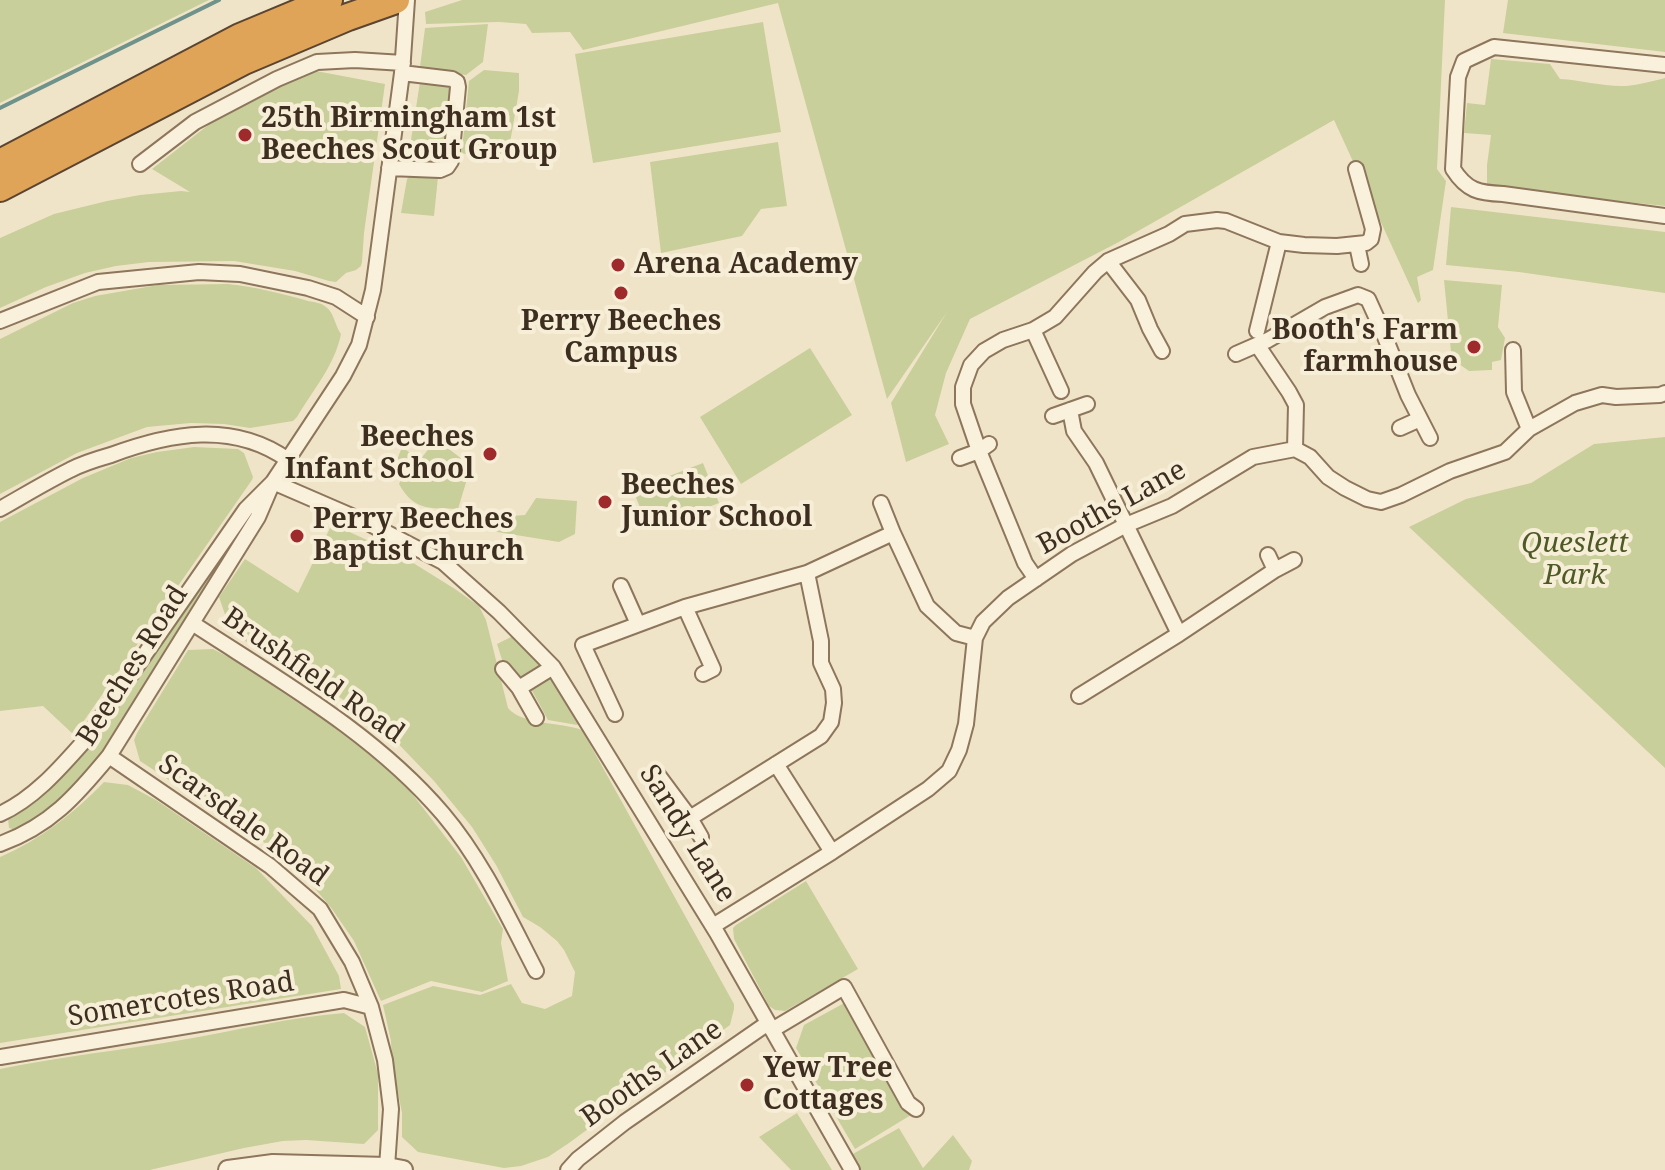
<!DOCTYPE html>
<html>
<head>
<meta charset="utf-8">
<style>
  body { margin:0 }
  canvas { display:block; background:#f0e4c8 }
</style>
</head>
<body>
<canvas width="1665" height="1170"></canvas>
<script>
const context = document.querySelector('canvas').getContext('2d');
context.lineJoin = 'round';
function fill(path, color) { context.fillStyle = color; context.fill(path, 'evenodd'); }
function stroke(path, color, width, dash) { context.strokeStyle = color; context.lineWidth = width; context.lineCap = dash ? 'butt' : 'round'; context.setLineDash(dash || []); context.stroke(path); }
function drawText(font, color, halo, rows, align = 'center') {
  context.font = font + ' "Noto Serif",serif'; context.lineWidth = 8; context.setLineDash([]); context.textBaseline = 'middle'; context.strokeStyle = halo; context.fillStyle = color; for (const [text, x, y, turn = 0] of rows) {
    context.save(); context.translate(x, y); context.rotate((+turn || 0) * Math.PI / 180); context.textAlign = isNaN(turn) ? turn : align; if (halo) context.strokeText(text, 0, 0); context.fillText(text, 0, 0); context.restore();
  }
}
const green = new Path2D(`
  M0,0H209L0,103Z
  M462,0H1445L1437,169L1446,181L1433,270L1417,277L1421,300L1418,303L1334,120L1117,243L970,319L946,373L935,415L949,444L906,462L891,403L947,312L887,399L778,3L583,50L570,32L532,33L526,24L499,22L426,24L425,12Z
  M1508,0H1665V52L1503,33Z
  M763,22L781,132L593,163L575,54Z
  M488,24L483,62L466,75L440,72L420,67L425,28Z
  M1491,59L1550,64L1560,79C1582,80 1604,87 1626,86C1639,85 1652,81 1665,78V206L1487,187V165L1491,135L1464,133L1467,103L1485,105Z
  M484,70L519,73V91L507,160L460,153L463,140L469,81Z
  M316,71L385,84L364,233L362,262L361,266L356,270L346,273L336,282L329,281L295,271L234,261L149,262L116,266L85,273L46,287L0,308V238L54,214L107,201L140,195L181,191L190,192L152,169L221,115L271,87Z
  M420,82L450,83L453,89L444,156L440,160L408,159Z
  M778,142L787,206L761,209L742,236L661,253L650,162Z
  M410,176L438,177L434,216L401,213L407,179Z
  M1451,207L1665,232V293L1519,272L1446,265Z
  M1444,280L1502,285L1498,327L1505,338L1501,360L1492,362V370L1469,371L1459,364L1451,352Z
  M228,284C255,287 281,293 308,301C314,302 322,303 326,307C334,312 335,326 341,334C335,365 313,390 297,417L293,421L250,428L224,424L191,423L147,427L77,453L0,494V339L73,303L95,296L158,285Z
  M810,348L852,415L741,484L700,417Z
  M1665,437V768L1409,527L1466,499L1531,483L1594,444Z
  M436,439L471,466L458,509C429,508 414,511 399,484L406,468L397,460L402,447L420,460Z
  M194,447L238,449L244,453L253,477L252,480L74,735L43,706L0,711V522L83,478L131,458L157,452Z
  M703,463L719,503L649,530L633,490Z
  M536,498L577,501L575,534L559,542L491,531L497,514L510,516L525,515Z
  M259,500L261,504L119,731L77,785L44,815L16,830L9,828L8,819L45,792L69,770L103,724Z
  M332,524L402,556L455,589L479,606L486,620L508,708C522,725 561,722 582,730L734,1004V1009L730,1025L569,1143L548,1157L521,1166L504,1168L418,1152L402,1137V1113L392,1063L391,1041L383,1005L433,986L480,995L511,984L522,1003L545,1009L572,996L575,972L564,950L557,941L540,927L523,917L496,865L472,827L434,781L385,730L367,715L280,659L258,649L231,632L219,597L245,559L298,593Z
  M517,634L545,667L528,679L519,678L510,665L503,663L497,644Z
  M213,649L238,662L298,703L349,735L403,782L461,857L503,929L501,943L508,981L482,992L431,981L381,1001L354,941L332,909L301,872L274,849L140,761L134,740L137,733L188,650Z
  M552,676L582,721L577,725L548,720L530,687Z
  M104,782L128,785L156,800L256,868L312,926L339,976L341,989L0,1043V857C41,839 73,814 104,782Z
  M806,881L858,969L785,1011L775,1010L769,1006L734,939L733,928L736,925Z
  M848,1001L911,1115L855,1149L796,1048L804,1025Z
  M344,1013L365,1027L378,1074V1130L364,1144L306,1140L283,1141L244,1148L150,1170H0V1069C62,1056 125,1050 187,1039C239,1030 291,1017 344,1013Z
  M797,1113L832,1170H791L759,1137Z
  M899,1128L923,1168L953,1135L972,1161L969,1170H860L851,1155Z`);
const stream = new Path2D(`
  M0,108L219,0`);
const minor = new Path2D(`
  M1665,65L1494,47L1464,61L1458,77L1453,169C1467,191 1479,193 1503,194L1665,216
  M140,164L195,122L277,79L317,62L355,60L403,63
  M389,168L440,170L447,167L451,161L458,87L457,82L452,79L402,73
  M1357,245L1361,264
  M1108,261L1138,300L1150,329L1162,351
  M0,321L98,282L199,272L240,274L308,288L336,297L367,317
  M1033,330L1061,391
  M1257,331L1279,242
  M1258,346L1289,392L1296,405L1295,449
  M1513,350L1514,392L1529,429
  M1236,354L1268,340L1325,307L1358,295L1368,299L1383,332L1408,395L1430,438
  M1070,410L1074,431L1096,463L1179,634
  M1053,416L1087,404
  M1400,428L1420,419
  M960,458L979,451L989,444
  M273,482L370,524L443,562L499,612L553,667L717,933L852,1170
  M881,503L893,533L927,606L956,633L975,638
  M0,509C23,496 46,482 70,470C83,463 97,459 111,455C170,433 233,421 288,460
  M1268,555L1275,570
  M1036,579L1025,563L979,451L963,404V387L971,365L984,351L1003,340L1033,330L1055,317L1095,272L1108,261L1169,234L1185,224L1217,220L1226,221L1279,242L1304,245L1337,246L1366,243L1371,239L1373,229L1356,169
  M621,586L638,624
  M685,607L713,669L703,674
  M192,623C279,680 374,733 443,814C482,860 508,917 536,971
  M503,669L519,688L536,718
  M519,688L553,667
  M1079,696L1179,634L1275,570L1294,560
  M615,714L583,645L685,607L807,573L893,533
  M109,756L270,866L320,909L352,962L371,1007L385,1060L391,1109L387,1167
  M776,764L832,852
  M655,771L690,818L821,736L831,722L834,703L833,689L821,663V641L807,573
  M0,814C35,798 61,767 86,739L246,509L273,482L343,376L359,345L373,290L377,261L402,73L407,0
  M690,818L701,837
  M0,844C50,826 76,796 109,756L258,517L270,489
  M713,926L832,852L928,789L949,771L959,750L966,724L975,638L983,622L1008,598L1072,554L1126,525L1172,506L1253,457L1295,449L1310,457L1328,477L1345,488L1367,499L1381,502L1401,495L1450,471L1505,452L1529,429L1575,403L1602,395L1616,397L1660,395L1665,393
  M772,1030L844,987L908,1103L916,1109
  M0,1057L344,1000L371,1007
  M568,1170L578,1159L625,1122L768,1023`);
const tertiary = new Path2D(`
  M228,1170L273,1164L387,1167L403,1170`);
const motorway = new Path2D(`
  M0,163L240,37L329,0
  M0,188L244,61L348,17L396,0`);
const markers = [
  [245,135,8,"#9e2a2b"],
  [618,265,8,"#9e2a2b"],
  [621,293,8,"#9e2a2b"],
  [1474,347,8,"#9e2a2b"],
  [490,454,8,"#9e2a2b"],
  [605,502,8,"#9e2a2b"],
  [297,536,8,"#9e2a2b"],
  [747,1085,8,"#9e2a2b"]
];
const poiNames = [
  ["25th Birmingham 1st",261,119],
  ["Beeches Scout Group",261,151],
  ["Arena Academy",634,265],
  ["Perry Beeches",621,322,"center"],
  ["Campus",621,354,"center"],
  ["Booth's Farm",1458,331,"right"],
  ["farmhouse",1458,363,"right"],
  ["Beeches",474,438,"right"],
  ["Infant School",474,470,"right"],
  ["Beeches",621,486],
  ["Junior School",621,518],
  ["Perry Beeches",313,520],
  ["Baptist Church",313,552],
  ["Yew Tree",763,1069],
  ["Cottages",763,1101]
];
const streetNames = [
  ["Booths Lane",1112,508,-29],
  ["Beeches Road",133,666,-58],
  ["Brushfield Road",313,676,35],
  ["Scarsdale Road",243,821,36],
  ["Sandy Lane",687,834,58],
  ["Somercotes Road",181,1000,-9],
  ["Booths Lane",652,1074,-35]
];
const parkNames = [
  ["Queslett",1575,544],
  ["Park",1575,576]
];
fill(green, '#c9cf9b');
stroke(stream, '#6f938a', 4);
stroke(minor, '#8d765c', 18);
stroke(tertiary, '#8d765c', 22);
stroke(motorway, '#5b4430', 30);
stroke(minor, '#faf1dc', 14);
stroke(tertiary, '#faf1dc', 18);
stroke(motorway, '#e0a458', 26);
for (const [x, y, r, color] of markers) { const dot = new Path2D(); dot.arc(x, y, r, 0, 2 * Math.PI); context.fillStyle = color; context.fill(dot); stroke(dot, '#f7eed8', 3); }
drawText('bold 28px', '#3d2e20', '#f7eed8', poiNames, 'left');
drawText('28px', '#3d2e20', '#f7eed8', streetNames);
drawText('italic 28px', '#4d5a26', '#f7eed8', parkNames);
</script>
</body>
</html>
